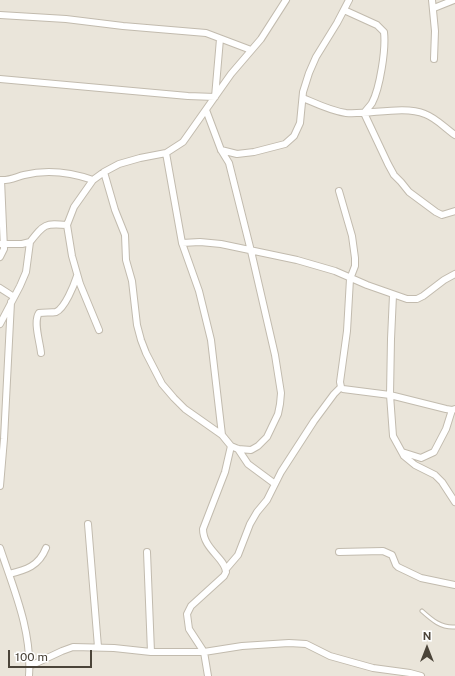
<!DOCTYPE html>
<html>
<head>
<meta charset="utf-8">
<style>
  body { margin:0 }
  #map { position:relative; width:455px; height:676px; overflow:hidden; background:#f6f3ec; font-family:"Public Sans",sans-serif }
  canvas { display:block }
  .north { position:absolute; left:407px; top:628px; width:40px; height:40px; -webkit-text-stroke:3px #fff; paint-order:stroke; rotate:0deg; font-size:11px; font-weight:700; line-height:16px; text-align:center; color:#4b4439 }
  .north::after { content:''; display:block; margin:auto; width:14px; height:18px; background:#4b4439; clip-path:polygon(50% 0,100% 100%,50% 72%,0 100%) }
  .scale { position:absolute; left:8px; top:650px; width:84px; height:18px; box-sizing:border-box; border:2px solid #4b4439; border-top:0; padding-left:5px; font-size:12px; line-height:14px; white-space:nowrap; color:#4b4439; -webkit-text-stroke:3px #fff; paint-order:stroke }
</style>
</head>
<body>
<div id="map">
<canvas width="455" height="676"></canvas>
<div class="north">N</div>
<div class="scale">100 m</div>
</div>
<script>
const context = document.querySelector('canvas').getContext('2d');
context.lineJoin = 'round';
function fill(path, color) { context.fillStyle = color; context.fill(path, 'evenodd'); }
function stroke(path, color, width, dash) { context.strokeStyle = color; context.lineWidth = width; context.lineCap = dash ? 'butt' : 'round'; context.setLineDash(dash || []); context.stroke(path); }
const residential = new Path2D(`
  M0,0H455V676H0Z`);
const service = new Path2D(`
  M422,611C432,620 441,628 455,627`);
const minor = new Path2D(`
  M432,0L435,31L434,59
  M434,8L454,0
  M344,10L377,25L384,32C386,49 380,88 372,103C370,106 367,109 364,113L388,164L394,175L401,182L409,192L436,212L442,215L455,211
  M0,15L66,19L123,26L206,33L251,50
  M0,79L188,96L215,97L220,39
  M303,98C317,104 331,111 346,113C369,115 404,105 425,114C436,118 445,128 455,135
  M221,150L237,154L254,152L285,144L294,136L300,123L303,92L309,73L316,57L337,23L349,0
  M166,153L182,243L199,291L211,340L222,435L231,446L238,449L251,450L258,446L267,437L278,414L280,404L281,393L275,355L251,251L229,163L221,150L206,110
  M104,172L115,210L125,235L126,260L132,281L137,325L141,340L146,353L162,384L174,398L185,409L222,435
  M0,180C9,181 16,177 24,175C48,169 70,172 93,180
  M339,191L352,236L355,258V266L350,279L347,331L340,382L341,387L343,389L390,395L446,409L452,410L455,409
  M182,243L200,242L221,244L297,260L335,271L367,285L407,299H417L423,296L444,280L455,274
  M0,244H22L30,242C44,224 45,223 67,225
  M0,257L4,249L1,180
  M0,288L14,297
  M393,295L391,339L390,395L393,436L404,456L415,465L435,475L442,482L455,502
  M0,324L20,286L26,272L30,242
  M99,330L80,284L72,256L67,225L74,207L93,180L104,172L119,164L140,158L166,153L183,142L231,74L261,39L286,0
  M41,353C40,342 33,322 39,313C44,312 51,313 56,312C65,308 74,285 77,276
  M238,449L248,464L275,484
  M402,452L421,458L434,452L446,429L452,410
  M0,486L4,439L11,302
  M88,524L98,647
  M0,548C14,590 32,631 29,676
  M147,552L151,652
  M339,552L383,551L392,555L396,565L398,567L421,578L455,585
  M226,569L238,555L250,524L257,512L267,500L281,472L314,421L334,394L341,387
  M9,574C26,570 39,566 46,548
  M30,666L62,651L73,647L114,648L151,652H204L242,646L289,643L306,644L330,656L373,668L410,673L421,676
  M208,676L204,652L189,629L187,614L191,606L224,576L226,572C226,559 203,549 203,529L225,472L231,446`);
fill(residential, '#eae5da');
stroke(service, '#c2bbae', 5);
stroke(minor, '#c2bbae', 8);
stroke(service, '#fff', 3);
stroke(minor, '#fff', 6);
</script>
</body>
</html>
